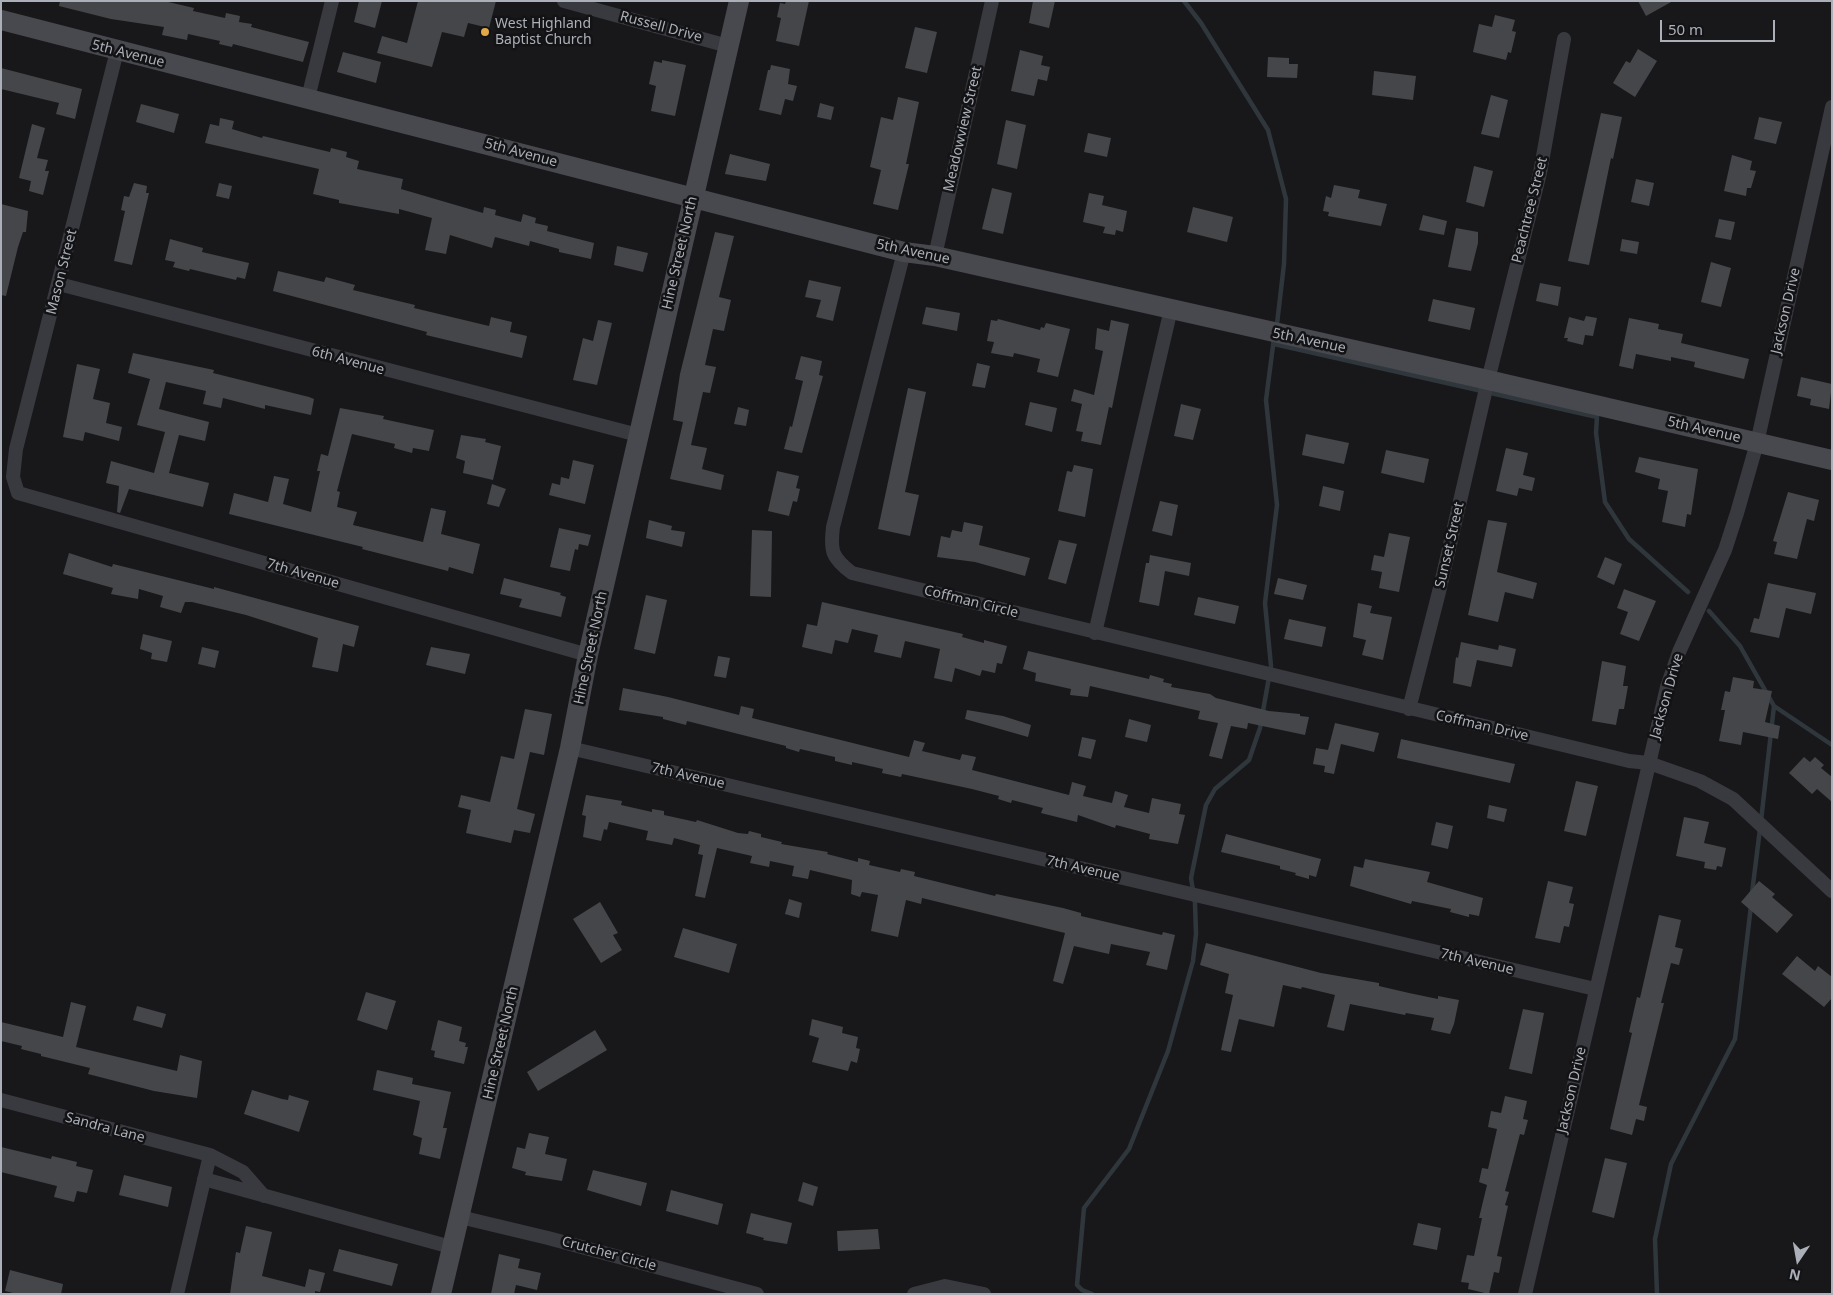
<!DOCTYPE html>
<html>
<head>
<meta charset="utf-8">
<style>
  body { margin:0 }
  #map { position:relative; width:1833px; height:1295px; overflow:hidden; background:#18181a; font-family:"Noto Sans",sans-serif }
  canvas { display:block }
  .frame { position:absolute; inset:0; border:2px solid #abb0b8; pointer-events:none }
  .north { position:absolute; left:1773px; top:1235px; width:50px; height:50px; -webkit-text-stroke:4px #131315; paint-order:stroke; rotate:192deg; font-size:14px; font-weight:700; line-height:20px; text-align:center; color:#abb0b8 }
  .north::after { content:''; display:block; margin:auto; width:18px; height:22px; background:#abb0b8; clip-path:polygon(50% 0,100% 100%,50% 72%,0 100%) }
  .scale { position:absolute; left:1660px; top:20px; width:115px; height:22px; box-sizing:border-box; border:2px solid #abb0b8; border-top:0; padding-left:6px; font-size:15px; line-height:18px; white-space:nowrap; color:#abb0b8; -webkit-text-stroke:4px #131315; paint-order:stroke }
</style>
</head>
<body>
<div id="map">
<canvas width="1833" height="1295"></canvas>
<div class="frame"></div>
<div class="north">N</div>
<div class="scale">50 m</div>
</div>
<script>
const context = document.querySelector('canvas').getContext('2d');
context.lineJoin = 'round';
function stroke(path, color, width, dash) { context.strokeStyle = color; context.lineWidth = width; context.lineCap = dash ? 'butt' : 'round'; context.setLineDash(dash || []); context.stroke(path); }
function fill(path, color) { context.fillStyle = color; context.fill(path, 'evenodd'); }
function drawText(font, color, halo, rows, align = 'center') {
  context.font = font + ' "Noto Sans",sans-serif'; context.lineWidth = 5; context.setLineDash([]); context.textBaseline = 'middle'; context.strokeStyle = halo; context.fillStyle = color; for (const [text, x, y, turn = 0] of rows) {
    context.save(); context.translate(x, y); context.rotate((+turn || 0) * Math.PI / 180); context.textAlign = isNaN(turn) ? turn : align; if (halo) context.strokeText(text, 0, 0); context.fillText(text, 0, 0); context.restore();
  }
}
const stream = new Path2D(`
  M1184,1L1201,23L1268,130L1286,199L1284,264L1277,324
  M1274,344L1597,417L1596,433L1605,502L1629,539L1688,592
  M1709,611L1740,646L1774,706L1832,745
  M1761,821L1774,706
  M1752,893L1760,829
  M1092,1294L1082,1290L1077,1285L1084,1208L1129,1149L1168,1051L1193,961L1196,934L1195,903L1191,878L1206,805L1215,789L1249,760L1260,728L1271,666L1265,603L1277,505L1266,400L1274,338
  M1657,1294L1655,1239L1671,1164L1735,1039L1751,906`);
const building = new Path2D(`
  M60,1H164L194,8L193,11L225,18L226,13L240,16L239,22L252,24L251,27L309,42L303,62L233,44L232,47L219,44L220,41L188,34L187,40L162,35L164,27L111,19L59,6Z
  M359,1H382L375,28L354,22Z
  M418,1H496L489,28L468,23L464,37L442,32L432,67L377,53L382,36L407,43Z
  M786,1H809L799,46L776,41L781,18L777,17L780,3L785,4Z
  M1033,1H1055L1049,28L1029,23Z
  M1638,1H1673L1646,16Z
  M1495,15L1515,20L1512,31L1516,32L1511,53L1508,52L1506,60L1473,52L1479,24L1492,27Z
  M915,27L937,32L927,73L905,68Z
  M1638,49L1657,61L1635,97L1613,83L1626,61L1630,63Z
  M1020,50L1043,56L1041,65L1050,67L1047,81L1038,79L1034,96L1011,91Z
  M343,52L381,62L376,83L337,72Z
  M1268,57L1289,58V64H1298L1297,78L1267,77Z
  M662,60L686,65L675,116L651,111L656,86L649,84L654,61L662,63Z
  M771,65L790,69L788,84L797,86L793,101L785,99L781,115L759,110L768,70H770Z
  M1,68L82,89L75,119L56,114L59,103L1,89Z
  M1374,71L1416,76L1413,100L1372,95Z
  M1491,95L1508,100L1499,138L1481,134Z
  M898,97L919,102L906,164H909L898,210L873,204L881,170L870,167L881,117L893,120Z
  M820,103L834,107L831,120L817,117Z
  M141,104L179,114L174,133L136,122Z
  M1601,113L1622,117L1613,159L1611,158L1589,265L1568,261Z
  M1759,117L1782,122L1776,144L1754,139Z
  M220,118L234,121L232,129L262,138L263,136L330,152L331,148L347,152L346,157L359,161L357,169L403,179L401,189L483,213L484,207L496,210L495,215L521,222L523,214L536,218L535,223L548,226L547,231L594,243L591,259L559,252V249L530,241L529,246L495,237L492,248L450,235L446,254L425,250L432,218L399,209V214L339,203V200L313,194L319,169L205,143L210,124L219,126Z
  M1006,120L1026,125L1017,169L997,164Z
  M32,124L45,128L37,158L48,160L45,171H49L43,195L29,191L31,181L19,178Z
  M1088,133L1111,138L1107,157L1084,152Z
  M730,154L770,164L766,181L725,174Z
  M1732,155L1752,161L1750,170L1756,171L1751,188H1747L1746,196L1724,191Z
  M1474,166L1493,171L1484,207L1466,202Z
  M1636,179L1654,183L1649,206L1631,202Z
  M134,183L147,186L146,193H149L132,265L114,261L125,211L121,210L124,196L129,197Z
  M219,183L232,186L229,199L216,196Z
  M1334,185L1360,190L1358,198L1387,204L1381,226L1328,216L1329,212L1323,211L1326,196L1331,198Z
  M992,188L1012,193L1003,234L982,229Z
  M1089,193L1104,196L1102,205L1127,211L1123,232L1116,230L1115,235L1103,233L1105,227L1083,222Z
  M1,204L28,211L26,232H23L18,247L6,296L1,295Z
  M1193,207L1233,217L1227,242L1187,232Z
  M1423,215L1447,221L1444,235L1419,230Z
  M1719,219L1735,222L1731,240L1715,237Z
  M1456,228L1478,232V243L1471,271L1448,267Z
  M715,232L734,236L719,297L731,300L724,331L713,329L705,365L716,367L710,393L703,392L691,445L707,448L702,469L724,475L721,490L670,479L683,422L673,420L680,374Z
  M170,239L203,248L202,252L249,263L245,279L237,277L236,280L190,269L189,271L173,267L175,262L165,260Z
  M1622,239L1639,242L1637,254L1620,251Z
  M617,246L648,253L643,272L614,265Z
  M1711,262L1731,268L1721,307L1701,302Z
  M278,271L324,282L326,277L355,285L353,290L415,305L414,308L489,326L491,317L512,322L510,332L527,336L522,358L426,335L427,332L273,291Z
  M809,280L841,287L833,321L816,317L821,300L805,297Z
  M1540,283L1561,287L1558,306L1536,301Z
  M1433,299L1475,308L1470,330L1428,321Z
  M926,307L960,313L957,331L922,324Z
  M1586,316L1597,318L1593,336L1585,335L1583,345L1567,341L1568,338H1564L1569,317L1584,321Z
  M1629,318L1659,324L1658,329L1683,334L1681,343L1749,359L1744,379L1694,367L1695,362L1671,357V361L1636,354L1633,369L1619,366Z
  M998,319L1040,330L1041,327L1044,328L1046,323L1070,329L1058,377L1037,372L1040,359L1014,353L1013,357L991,353L994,342L987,341L991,320L997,321Z
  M598,320L612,323L597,385L573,380L583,338L593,341Z
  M1111,320L1129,324L1112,408L1109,407L1101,445L1081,441L1083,432L1076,431L1082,404L1071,401L1074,389L1094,395L1103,351L1095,349L1097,328L1109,331Z
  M133,353L214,370L213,373L309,397L314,399L311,415L265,405V409L223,398L221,408L203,404L206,391L166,382L159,409L209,422L205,441L179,435L169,473L209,483L203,507L129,489L120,513L117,512L119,486L106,483L111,461L154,473L165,432L137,425L150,379L128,373Z
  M801,356L822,361L819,375L823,376L802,453L784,449L790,426L792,427L803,381L795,379Z
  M977,363L990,366L985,388L972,386Z
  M77,364L100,369L93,399L110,403L106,423L122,427L119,441L85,432L83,441L63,437Z
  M1801,377L1832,384L1829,409L1810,405L1811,399L1797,396Z
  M908,388L926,392L905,492L919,495L910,536L878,529Z
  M1030,402L1057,408L1052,432L1025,425Z
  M1181,404L1201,409L1193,440L1174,436Z
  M738,407L749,410L746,426L734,424Z
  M340,408L384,416L383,419L434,430L429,451L413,448L412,453L394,448L395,444L352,434L337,491L340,492L337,507L357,512L353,525L423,542L431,508L446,511L441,534L480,544L473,574L449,567L448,571L362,549L363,547L229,514L234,493L268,502L274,476L289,479L283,504L311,512L320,471H317L321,454L328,456Z
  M1306,434L1349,443L1344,464L1302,455Z
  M461,435L486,439L485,442L501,446L493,480L463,473L465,461L456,458Z
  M1506,448L1528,453L1523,475L1535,478L1532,491L1519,488L1517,496L1496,491Z
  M1386,450L1429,459L1424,483L1381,473Z
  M1639,457L1698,469L1691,515L1687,514L1685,527L1662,522L1668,491L1658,489L1660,479L1635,472Z
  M573,460L594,465L585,504L549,495L552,483L560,485L561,477L569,479Z
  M1074,465L1093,469L1085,517L1058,511L1067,471L1072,472Z
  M777,471L799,476L796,488L800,489L797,502L793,501L789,516L768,511Z
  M492,484L506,489L499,507L487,504Z
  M1323,486L1344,491L1340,511L1319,506Z
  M1788,492L1819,500L1814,521L1807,519L1797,559L1774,554L1777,542L1773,541Z
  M1160,501L1178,505L1172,536L1152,531Z
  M649,520L672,526L671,530L685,532L682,547L646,538Z
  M1488,520L1507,523L1497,572L1537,583L1533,599L1505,592L1498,622L1468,615Z
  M964,522L983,526L979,545L1030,558L1025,576L975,562L937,557L941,536L950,538L952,530L962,532Z
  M559,528L591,535L588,546L579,544L578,550L575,549L570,571L550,567Z
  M752,530L772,531L771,597L750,596Z
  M1389,533L1410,537L1399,592L1379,588L1382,572L1371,570L1374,555L1384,557Z
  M1059,540L1077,544L1066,584L1048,579Z
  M69,553L112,567L113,564L214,589V587L359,626L354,647L343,644L338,672L312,667L318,638L246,615L192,602H185L181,613L160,607L163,596L139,589L138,599L111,594L113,588L63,574Z
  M1150,555L1191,563L1189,576L1165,571L1159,606L1139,602L1146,563H1149Z
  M1605,557L1622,564L1614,585L1597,577Z
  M504,578L561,593L560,595L566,597L561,617L519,607L522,599L500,594Z
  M1278,578L1307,585L1303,600L1274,594Z
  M1768,583L1816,593L1811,614L1786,608L1779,638L1750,632L1754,618L1759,619Z
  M1624,589L1656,601L1639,641L1620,634L1628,612L1617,608Z
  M646,595L667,600L655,654L634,649Z
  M1198,597L1239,606L1235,624L1194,615Z
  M822,602L963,634L962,637L984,643V640L1007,646L1002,664L997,663L995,673L982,670L980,676L955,668L952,682L934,678L940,649L905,641L901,658L874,652L878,635L852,629L848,643L835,640L832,654L802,647L807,624L817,626Z
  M1358,603L1372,606L1370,613L1392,617L1383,660L1362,655L1366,640L1353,637Z
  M1289,619L1326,627L1322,647L1284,639Z
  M143,634L172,641L167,662L151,659L152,653L140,649Z
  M1461,642L1498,650L1499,645L1516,649L1512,667L1477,660L1471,687L1453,683L1456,657L1458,658Z
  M202,647L219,651L215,668L198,664Z
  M431,647L470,654L465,674L426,665Z
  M1028,651L1149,679L1150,675L1164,679L1163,682L1172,684L1171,687L1210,694L1216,698L1269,711L1300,714V716L1309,717L1305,735L1248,723L1247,729L1231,726L1222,759L1209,756L1218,723L1198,719L1200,711L1090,686L1088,697L1070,695L1071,689L1035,681L1036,673L1023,669Z
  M718,656L730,658L726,678L714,676Z
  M1602,661L1626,666L1623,686H1628L1624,709H1619L1616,725L1592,721Z
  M1733,677L1754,681L1753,688L1772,691L1765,722L1780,726L1778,739L1743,732L1741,745L1719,741L1725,710H1721L1725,691L1730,692Z
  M623,688L668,697L739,715L741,706L754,709L752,718L909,757L914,740L925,743L922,751L960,760L962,754L976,757L972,770L1069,795L1072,782L1086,786L1083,796L1112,803L1115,791L1128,795L1124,807L1149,813L1152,798L1181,804L1179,814L1185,815L1178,844L1149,839L1150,834L1116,825L1115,828L1078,815L1077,822L1041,813L1043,808L1012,800L1011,803L998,799L999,796L972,789L902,774L901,777L882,773L883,769L852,762V765L835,761V757L800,749L799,752L786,748V746L687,721L686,725L663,719V717L619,710Z
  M525,709L552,714L544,755L530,752L517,809L535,814L530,833L514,830L511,843L466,833L471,810L458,807L461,795L490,802L501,756L514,759Z
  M967,710L1003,716L1031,725L1028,737L965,719Z
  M1129,719L1151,725L1147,742L1125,737Z
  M1335,723L1379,733L1374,752L1341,744L1334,774L1324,772L1325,766L1313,764L1316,748L1328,750Z
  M1082,737L1096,740L1091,759L1078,756Z
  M1401,739L1515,764L1510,783L1397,758Z
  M1804,757L1810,762L1815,757L1824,765L1821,768L1832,777V802L1817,789L1812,794L1789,773Z
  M1576,781L1598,786L1586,836L1564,831Z
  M586,795L622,801L621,805L652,812V809L664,811V815L696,822L697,820L738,833L748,834L749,831L761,834V837L782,842L781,844L828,852L827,854L858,862V858L870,861L869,865L900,872L901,869L915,872L914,876L995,896L996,894L1063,908L1081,913V916L1162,935L1163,932L1175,935L1167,970L1146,965L1150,952L1111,944L1109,954L1074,946L1063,984L1053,981L1065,933L922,898L921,904L906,900L898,937L871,931L878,895L862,892L860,897L851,894L852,880L810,870L808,879L792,876L794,866L770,861L769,867L750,863L752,856L717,848L705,898L695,896L703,855L698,854L700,845L674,838L672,845L646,840L648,831L609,822L607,830L604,829L601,841L583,837L586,816L582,815Z
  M1489,805L1507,809L1504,822L1487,818Z
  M1684,817L1709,822L1704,843L1726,848L1722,867L1717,866L1716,870L1704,868L1705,862L1676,856Z
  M1436,822L1453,826L1448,849L1431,845Z
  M1226,834L1321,859L1316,877L1309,875V879L1295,875L1296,873L1280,869V866L1221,852Z
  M1365,859L1430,872L1427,882L1483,898L1479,916L1469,914V917L1450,912L1451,909L1412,901L1411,904L1350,886L1354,866L1363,868Z
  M1548,881L1573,887L1569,903L1574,904L1569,927L1564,926L1560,943L1535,938Z
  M1759,881L1775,894L1772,897L1793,915L1777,933L1741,902Z
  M789,899L802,903L799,918L785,914Z
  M600,902L618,933L613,935L622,950L601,963L573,919Z
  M1659,915L1681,920L1675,947L1683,949L1679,965L1671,963L1661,1003H1664L1639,1105L1647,1107L1644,1121L1636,1119L1632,1135L1610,1129L1632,1033L1629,1032L1637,997L1640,998Z
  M683,928L737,944L729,973L674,957Z
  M1206,943L1321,973L1379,983V986L1409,993L1438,999V996L1459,1000L1454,1024L1450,1034L1431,1030L1434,1018L1406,1013L1405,1015L1350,1004L1344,1031L1327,1027L1335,995L1302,987L1301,989L1283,985L1274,1027L1239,1019L1231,1052L1221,1050L1233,995L1225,993L1229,974L1200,965Z
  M1797,956L1815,971L1818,966L1832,977V998L1824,1007L1782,974Z
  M366,992L396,1001L387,1030L357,1020Z
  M71,1002L86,1006L76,1047L177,1071L180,1055L202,1061L197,1098L154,1091L88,1074L90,1068L41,1056V1054L21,1049L22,1046L1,1041V1022L63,1037Z
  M137,1006L166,1014L162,1028L133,1020Z
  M1523,1009L1544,1013L1532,1074L1509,1069Z
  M812,1019L843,1027L842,1033L858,1037L856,1048L860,1049L857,1063L851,1061L848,1071L812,1062L819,1038L809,1035Z
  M438,1020L462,1027L459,1041L466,1043L465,1047H468L464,1064L434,1057L435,1051L431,1050Z
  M595,1030L607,1050L538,1091L527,1072Z
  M377,1070L413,1078L412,1084L451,1092L443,1128H447L440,1159L419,1154L422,1138L413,1135L420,1101L373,1090Z
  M252,1090L282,1099L288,1100L289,1095L309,1101L299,1132L244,1114Z
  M1505,1096L1527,1101L1523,1119L1528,1120L1524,1135L1520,1134L1505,1191L1509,1192L1505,1205L1508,1206L1497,1256L1502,1257L1499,1273L1494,1272L1489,1294L1468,1289L1469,1283L1461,1282L1467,1255L1474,1256L1482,1218H1479L1487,1185L1479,1182L1482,1168L1488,1169L1497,1129L1488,1127L1491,1111L1501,1113Z
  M529,1133L549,1137L545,1154L567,1159L562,1181L525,1175L526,1172L512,1168L517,1147L525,1149Z
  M1,1147L51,1159L52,1156L77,1162L76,1166L93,1170L87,1193L77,1191L74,1202L54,1197L57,1186L1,1172Z
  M1605,1158L1627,1163L1614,1218L1592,1212Z
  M593,1170L647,1183L641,1206L587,1190Z
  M124,1175L172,1187L168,1207L119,1195Z
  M803,1182L818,1187L813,1206L798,1201Z
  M671,1190L723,1204L718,1225L666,1211Z
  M751,1213L792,1223L787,1244L763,1240L764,1238L746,1233Z
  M1418,1223L1441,1228L1437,1250L1413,1245Z
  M246,1226L272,1232L262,1276L305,1287L309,1269L325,1273L320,1292L315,1291V1294H230L236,1252L240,1253Z
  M878,1229L880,1249L838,1251L837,1231Z
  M339,1249L398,1264L392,1286L333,1271Z
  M499,1254L520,1259L518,1268L541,1273L537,1290L516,1285L514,1294H491Z
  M10,1270L63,1284L61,1294H17L5,1291Z`);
const street = new Path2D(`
  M564,1L728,46
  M117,51L16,449L13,477L18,493L588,655
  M308,98L332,1
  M904,252L833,527C830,551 832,558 852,573L1629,761L1649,763L1700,781L1733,799L1832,891
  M935,256L992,1
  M59,284L638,435
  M1095,633L1171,309
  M1409,709L1439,592L1488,380L1540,173L1564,39
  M570,748L1595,989
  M1,1100L210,1155L243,1172L264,1196
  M204,1179L451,1247
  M460,1217L548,1238L757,1294
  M177,1294L210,1155
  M914,1294L945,1286L984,1294
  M1525,1294L1667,687L1679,652L1725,550L1737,513L1757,443L1832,107`);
const secondary = new Path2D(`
  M1,20L904,252L935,256L1488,380L1832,460
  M441,1294L570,748L588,655L739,1`);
const markers = [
  [485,32,5,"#e3a947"]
];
const poiNames = [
  ["West Highland",495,24],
  ["Baptist Church",495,40]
];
const streetNames = [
  ["Russell Drive",661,27,15],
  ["5th Avenue",128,54,14],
  ["Meadowview Street",963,129,-77],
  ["5th Avenue",521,153,15],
  ["Peachtree Street",1530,210,-76],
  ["5th Avenue",913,252,12],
  ["Hine Street North",680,253,-77],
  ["Mason Street",62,272,-76],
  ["Jackson Drive",1786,311,-77],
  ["5th Avenue",1309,341,12],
  ["6th Avenue",348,361,15],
  ["5th Avenue",1704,430,13],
  ["Sunset Street",1450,545,-77],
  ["7th Avenue",303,574,16],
  ["Coffman Circle",971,602,14],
  ["Hine Street North",591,648,-78],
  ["Jackson Drive",1667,696,-74],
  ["Coffman Drive",1482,726,13],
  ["7th Avenue",688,776,13],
  ["7th Avenue",1083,869,13],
  ["7th Avenue",1477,962,13],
  ["Hine Street North",501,1043,-77],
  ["Jackson Drive",1572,1090,-77],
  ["Sandra Lane",105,1128,15],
  ["Crutcher Circle",609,1254,15]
];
stroke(stream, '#2f373d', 4.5);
fill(building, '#45464a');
stroke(street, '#393a3f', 14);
stroke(secondary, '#47494e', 20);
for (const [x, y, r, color] of markers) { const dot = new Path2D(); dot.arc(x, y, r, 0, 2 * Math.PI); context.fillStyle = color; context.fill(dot); stroke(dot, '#131315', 2); }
drawText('14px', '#abb0b8', '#131315', poiNames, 'left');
drawText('14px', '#abb0b8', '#131315', streetNames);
</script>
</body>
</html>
